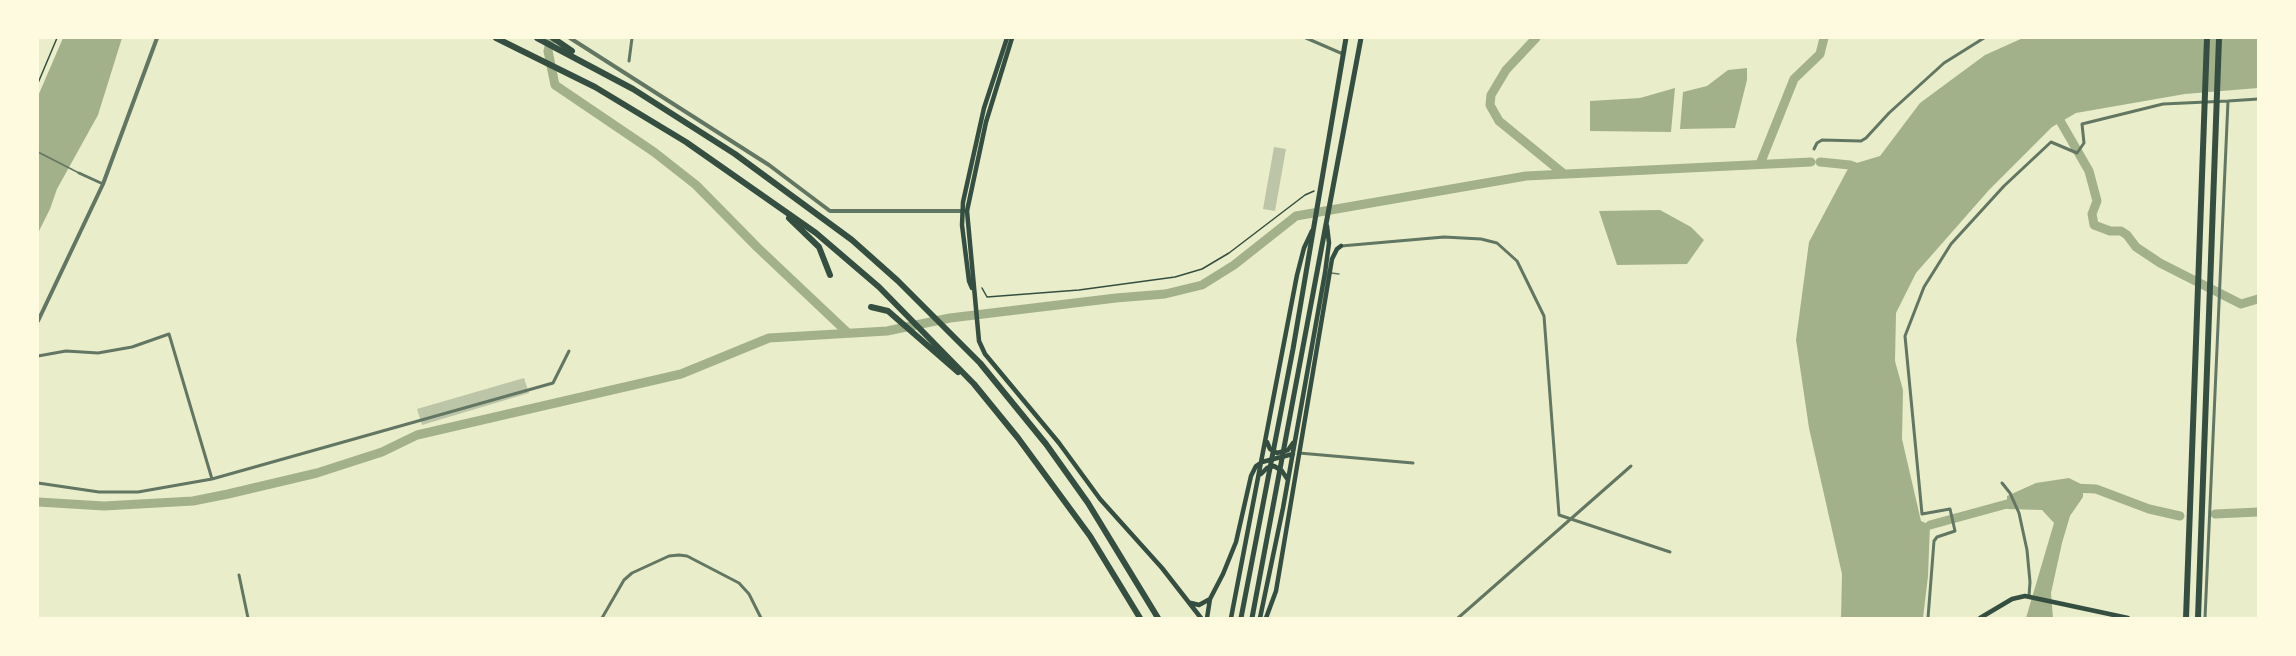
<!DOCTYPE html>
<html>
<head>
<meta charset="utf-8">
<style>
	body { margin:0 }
	#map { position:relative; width:2296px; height:656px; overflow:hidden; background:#e9edc9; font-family:"Zilla Slab",serif }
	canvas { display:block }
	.frame { position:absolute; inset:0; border:39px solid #fefae0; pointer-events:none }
</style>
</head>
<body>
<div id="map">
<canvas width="2296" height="656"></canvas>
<div class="frame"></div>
</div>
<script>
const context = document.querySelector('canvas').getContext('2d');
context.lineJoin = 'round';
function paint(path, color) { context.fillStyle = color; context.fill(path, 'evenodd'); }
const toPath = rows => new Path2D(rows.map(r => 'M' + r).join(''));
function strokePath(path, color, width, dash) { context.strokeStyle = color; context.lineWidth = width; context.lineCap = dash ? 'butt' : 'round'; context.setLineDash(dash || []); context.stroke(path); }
paint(toPath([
	[63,38,122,38,98,115,57,189,50,209,38,233,38,96],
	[2023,38,2258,38,2258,88,2185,94,2076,113,2052,127,1989,190,1916,273,1896,313,1895,361,1903,390,1902,439,1921,521,1930,525,1928,576,1923,618,1841,618,1842,574,1809,428,1796,340,1809,242,1850,165,1880,156,1920,103,1985,55],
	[1747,68,1747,80,1735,128,1680,129,1683,92,1707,86,1728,70],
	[1675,88,1671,132,1590,131,1590,101,1640,98],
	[1660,210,1691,227,1704,240,1687,264,1617,265,1599,211],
	[2069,478,2083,485,2083,497,2070,516,2062,543,2051,593,2053,618,2026,618,2054,523,2042,510,2007,509,2007,496,2036,483]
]), '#a3b18a');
strokePath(toPath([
	[551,38,548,51,555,85,654,152,696,185,758,248,848,333],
	[1536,38,1506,70,1491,95,1490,105,1499,121,1564,174],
	[2055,112,2089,171,2097,201,2092,214,2094,225,2110,231,2121,231,2127,235,2136,247,2160,263,2241,304,2258,299],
	[1820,162,1850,165,1861,169],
	[1760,164,1794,79,1820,54,1824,38],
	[2072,488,2096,489,2149,509,2180,516],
	[38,502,104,506,193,501,228,494,317,473,382,452,417,435,681,374,769,338,887,331,950,318,1116,298,1165,294,1202,285,1234,265,1296,216,1526,176,1811,162],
	[2215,514,2258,512],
	[1930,525,2018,501]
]), '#a3b18a', 9);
paint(toPath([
	[1274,147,1286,149,1275,211,1263,209],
	[524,378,529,393,422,425,417,409]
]), '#bcc5a7');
strokePath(toPath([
	[38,83,57,38],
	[982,288,987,297,1079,290,1175,277,1202,269,1229,253,1305,195,1314,191]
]), '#344e41', 1.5);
strokePath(toPath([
	[38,152,79,173],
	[1331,273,1339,274]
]), '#617663', 1.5);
strokePath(toPath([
	[1306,38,1343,54],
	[629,61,632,38],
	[1814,149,1817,143,1822,140,1861,141,1866,138,1889,113,1944,63,1984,38],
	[79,173,103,184],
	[1341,246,1444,237,1481,239,1497,243,1517,261,1544,316,1559,515,1670,552],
	[38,356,66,351,98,353,132,347,169,334,212,479],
	[1299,453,1413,463],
	[38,483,99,492,138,492,212,479,553,383,569,351],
	[2002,483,2010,493,2019,513,2027,550,2030,582,2029,596],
	[239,575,248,618],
	[602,618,624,580,632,573,669,556,679,555,687,556,739,583,749,594,761,618],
	[1458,618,1631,466],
	[1928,618,1934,541,1937,537,1955,531,1950,509,1922,514,1905,336,1924,287,1951,244,2004,186,2051,142,2077,153,2084,143,2082,124,2163,104,2228,101],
	[2205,618,2228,101,2258,99]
]), '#617663', 3);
strokePath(toPath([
	[570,38,769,165,830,211,963,211],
	[38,321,103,184,157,38]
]), '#617663', 4);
strokePath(toPath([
	[1012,38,986,122,967,211,979,341,985,354,1059,443,1100,499,1162,568,1201,618],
	[972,288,969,281,962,225,963,202,984,108,1007,38],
	[1267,442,1270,449,1277,453,1288,450,1293,443],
	[1261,474,1267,468,1274,466,1282,471,1288,480],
	[1191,603,1199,605,1210,599],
	[1207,618,1210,599,1223,574,1236,542,1251,476,1256,466,1262,462,1293,454],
	[1231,618,1297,275,1304,248,1312,231],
	[1260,618,1283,508,1325,273,1329,243,1327,226],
	[1266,618,1276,591,1332,259,1337,249,1341,246],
	[1980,618,2012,599,2025,596,2128,618]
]), '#344e41', 4.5);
strokePath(toPath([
	[1241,618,1293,349,1346,38],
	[1252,618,1361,38]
]), '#344e41', 5);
strokePath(toPath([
	[496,38,595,87,686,142,816,233,879,287,974,384,1018,438,1090,536,1140,618],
	[537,38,633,89,735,154,852,240,898,281,980,363,1046,444,1088,503,1158,618],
	[553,38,572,51],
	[789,218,819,247,830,275],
	[871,307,888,311,958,372],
	[2186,618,2207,38],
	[2198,618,2219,38]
]), '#344e41', 6);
</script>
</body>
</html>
